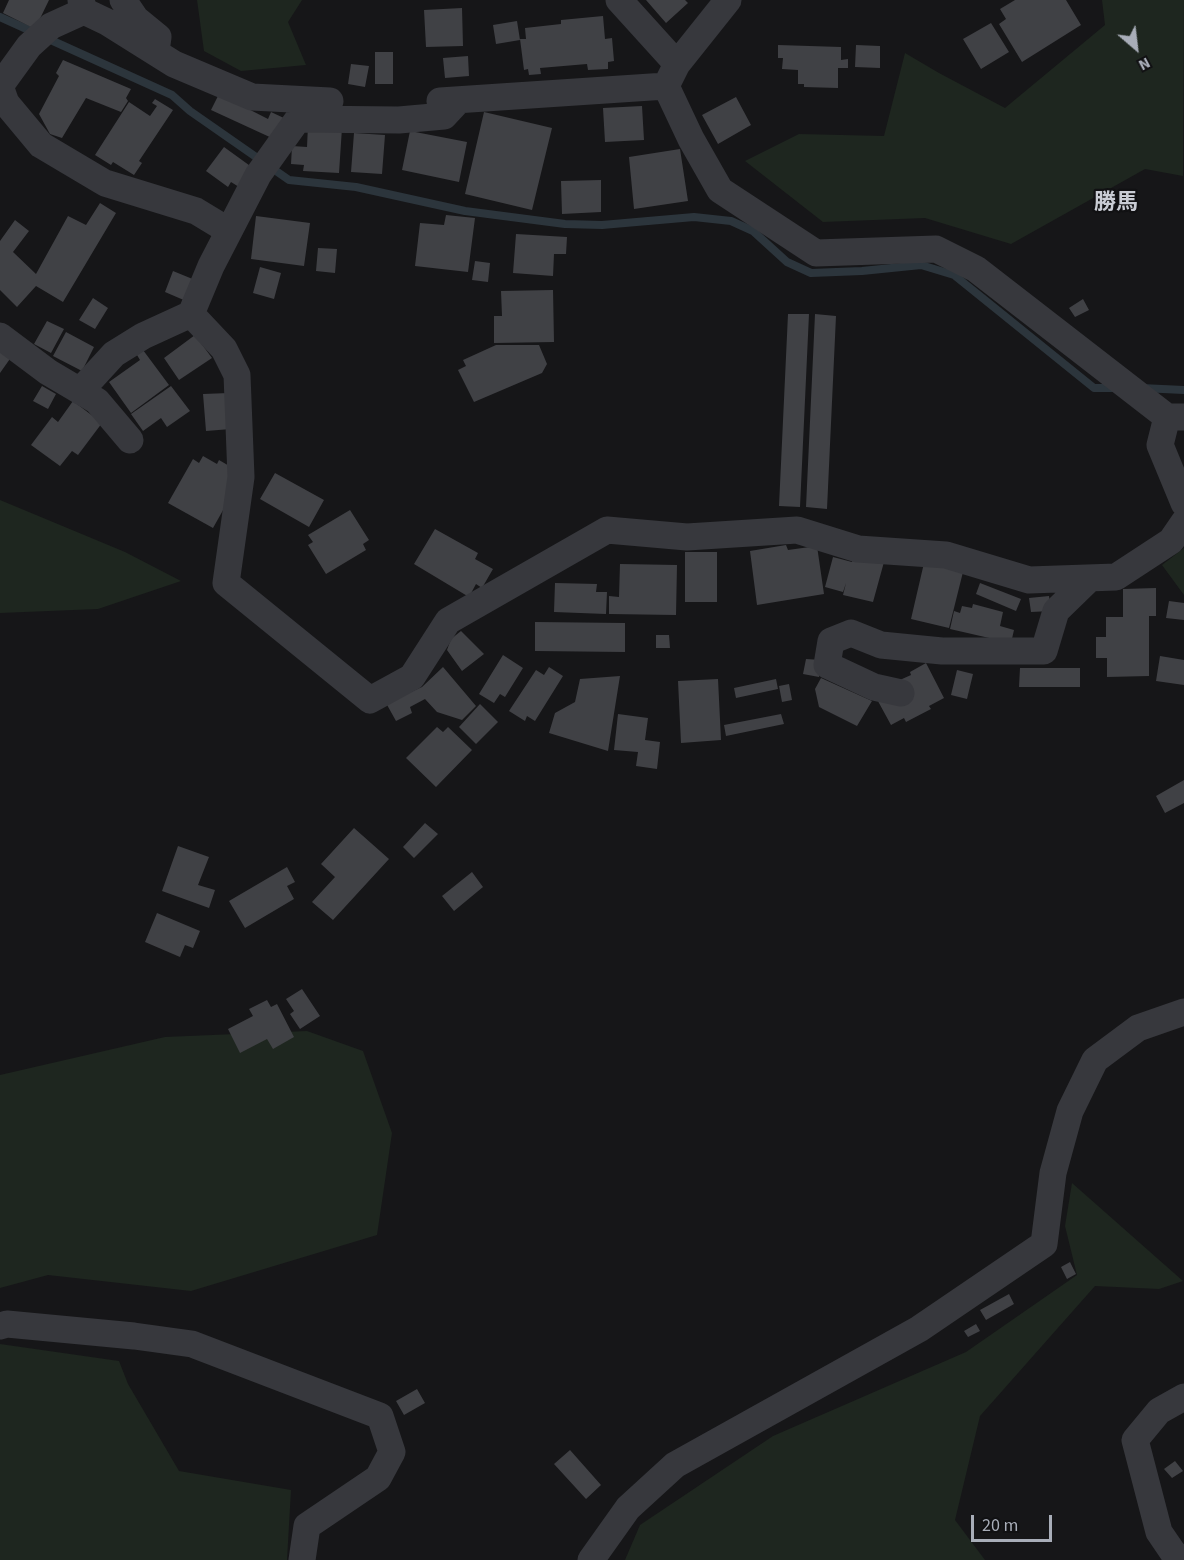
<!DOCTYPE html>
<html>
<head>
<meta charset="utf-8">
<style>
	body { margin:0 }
	#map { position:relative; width:1184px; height:1560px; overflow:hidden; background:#161618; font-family:"Source Sans 3",sans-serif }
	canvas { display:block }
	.north { position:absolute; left:1106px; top:18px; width:60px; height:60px; -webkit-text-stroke:4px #111113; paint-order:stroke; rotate:152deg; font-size:16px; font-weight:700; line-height:24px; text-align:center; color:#a8adb8 }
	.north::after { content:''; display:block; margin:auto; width:21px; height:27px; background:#a8adb8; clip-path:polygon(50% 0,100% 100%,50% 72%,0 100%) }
	.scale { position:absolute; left:971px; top:1515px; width:81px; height:27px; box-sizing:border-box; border:3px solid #a8adb8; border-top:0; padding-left:8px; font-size:18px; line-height:21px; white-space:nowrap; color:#a8adb8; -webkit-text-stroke:4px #111113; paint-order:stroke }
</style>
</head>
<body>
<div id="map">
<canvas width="1184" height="1560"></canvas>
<div class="north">N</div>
<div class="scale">20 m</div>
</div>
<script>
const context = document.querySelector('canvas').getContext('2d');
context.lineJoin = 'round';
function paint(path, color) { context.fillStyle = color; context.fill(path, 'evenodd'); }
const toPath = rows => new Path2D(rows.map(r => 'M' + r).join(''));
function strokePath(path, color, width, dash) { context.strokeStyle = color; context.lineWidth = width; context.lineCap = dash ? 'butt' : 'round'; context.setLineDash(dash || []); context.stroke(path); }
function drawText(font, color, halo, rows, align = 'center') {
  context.font = font + ' "Source Sans 3","Noto Sans JP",sans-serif'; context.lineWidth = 4.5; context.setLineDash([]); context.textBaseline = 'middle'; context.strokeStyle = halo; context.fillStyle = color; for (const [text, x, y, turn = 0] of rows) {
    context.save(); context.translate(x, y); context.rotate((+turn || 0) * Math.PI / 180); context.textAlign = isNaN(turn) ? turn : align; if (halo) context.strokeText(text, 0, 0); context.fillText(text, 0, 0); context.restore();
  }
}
paint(toPath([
	[197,0,302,0,288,22,306,65,241,71,204,51],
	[1102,0,1184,0,1183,176,1145,169,1011,244,925,218,823,222,745,161,799,134,884,136,905,53,939,73,1005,108,1105,25],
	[0,500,125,552,181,581,98,609,0,613],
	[1184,548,1184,595,1162,565],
	[307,1031,363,1051,392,1133,377,1235,191,1291,48,1275,0,1288,0,1075,165,1037],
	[1072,1183,1183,1281,1159,1289,1095,1286,980,1416,955,1520,985,1560,625,1560,640,1525,773,1436,966,1352,1077,1275,1065,1226],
	[0,1344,119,1361,128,1384,179,1471,291,1490,287,1560,0,1560]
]), '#1e261f');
strokePath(toPath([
	[0,17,172,95,190,111,289,180,356,187,465,211,565,224,602,225,694,217,731,221,753,231,787,262,811,273,862,271,921,265,954,275,1094,388,1116,388],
	[1141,388,1184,390]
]), '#2c353c', 8);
paint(toPath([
	[9,0,49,0,35,29,3,13],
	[646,0,685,0,688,3,666,23],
	[1015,0,1066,0,1081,25,1022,62,999,24,1006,19,1000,9],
	[462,8,463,46,426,47,424,10],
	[603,16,605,39,612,38,614,61,608,62,608,69,588,70,587,64,540,68,541,74,529,75,528,69,524,70,520,39,526,39,525,28,561,24,561,20],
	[517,21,520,40,496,44,493,25],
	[991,23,1009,52,981,69,963,39],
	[778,45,841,47,841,60,848,59,848,68,838,68,838,88,804,87,804,84,798,84,798,70,782,69,783,58,778,58],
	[856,45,880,46,880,68,855,67],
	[375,52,393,52,393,84,375,84],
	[468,56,469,76,445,78,443,58],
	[63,60,131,89,126,98,128,101,121,112,86,98,62,138,50,134,39,114,59,76,56,73],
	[351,64,369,66,365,87,348,84],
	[219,94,268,119,271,112,286,119,274,139,211,110],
	[736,97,751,125,718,144,702,115],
	[155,99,173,110,139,161,142,163,134,175,113,162,111,165,95,155,129,102,150,116,157,106,152,103],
	[642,106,644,140,605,142,603,108],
	[484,112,552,128,532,210,465,194],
	[308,125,342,128,339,173,303,171,304,165,291,164,292,146,307,147],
	[410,131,467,142,459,182,402,170],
	[354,133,385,135,382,174,351,172],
	[224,147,253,168,239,187,231,182,228,187,206,171],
	[680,149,688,201,634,209,629,157],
	[601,180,601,212,562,214,561,181],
	[100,203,116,213,63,302,36,286,17,307,0,290,0,241,15,220,29,231,13,252,36,274,68,216,86,225],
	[446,215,475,218,468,272,415,266,420,223,444,225],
	[256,216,310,223,304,266,251,259],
	[516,234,567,237,566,254,554,254,553,276,513,273],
	[318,248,337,249,335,273,316,271],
	[475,261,490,263,488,282,472,280],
	[260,267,281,273,274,299,253,293],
	[173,271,195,280,186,301,165,292],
	[553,290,554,342,494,343,494,316,502,316,501,291],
	[93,298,108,308,95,329,79,320],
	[1083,299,1089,310,1075,317,1069,308],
	[788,314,809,314,800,507,779,506],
	[815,314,836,316,827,509,806,507],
	[47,321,64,329,51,353,34,344],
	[66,332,94,347,82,371,53,356],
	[195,335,212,358,179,380,164,358],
	[496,345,539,345,547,364,542,373,474,402,458,370,466,366,463,360],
	[0,348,12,356,0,373],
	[143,350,169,385,131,413,109,382,140,360,137,355],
	[42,386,56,394,48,409,33,401],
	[171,386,190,411,167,427,161,418,143,431,131,414],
	[229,393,231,429,206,431,203,394],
	[73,401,102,423,78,455,72,451,60,466,31,445,52,417,58,422],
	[203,456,217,464,219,460,231,467,231,496,213,528,168,503,193,459,199,463],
	[275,473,324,500,309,527,260,499],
	[350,510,369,540,363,544,366,550,326,574,308,545,313,542,308,535],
	[435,529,478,553,475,559,493,569,482,588,476,584,469,597,414,564],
	[786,545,788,550,817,546,824,594,757,605,750,551],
	[685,552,717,552,717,602,685,602],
	[854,554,884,562,873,602,843,595,846,583,843,592,825,587,833,557,852,562],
	[924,563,963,572,949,628,911,619],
	[620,564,677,565,676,615,609,614,609,596,619,597],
	[555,583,597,584,596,592,607,592,606,614,554,612],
	[980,583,1021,599,1016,611,976,594],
	[1156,588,1156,616,1149,616,1149,676,1107,677,1107,658,1096,658,1096,637,1106,637,1106,617,1123,617,1123,589],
	[1049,596,1051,611,1031,612,1029,598],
	[1169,601,1184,603,1184,620,1166,618],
	[973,604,1003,612,1000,626,1014,630,1011,643,950,629,954,611,960,613,962,606,972,608],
	[535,622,625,623,625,652,535,651],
	[461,631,484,654,462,671,447,650,451,639],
	[656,635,669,635,670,648,656,648],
	[503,655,523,668,505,697,500,694,494,703,479,694],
	[1160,656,1184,660,1184,685,1156,681],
	[806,659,821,660,819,677,803,674],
	[926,663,944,698,929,706,931,709,906,722,904,718,891,725,873,692,911,675,910,672],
	[443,667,476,706,462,720,437,712,425,699,410,707,412,713,396,721,386,703,422,687],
	[549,667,563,676,535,721,527,716,525,721,509,711,536,670,544,675],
	[1020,668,1080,668,1080,687,1019,687],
	[957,670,973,674,967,699,951,695],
	[620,676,608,751,549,733,555,713,575,702,580,679],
	[821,678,872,701,857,726,819,707,815,689],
	[718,679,721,740,681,743,678,681],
	[776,679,778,689,736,698,734,688],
	[789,684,792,700,782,702,779,686],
	[480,704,498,722,476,744,459,727],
	[618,714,648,718,645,740,660,742,657,769,636,766,638,752,614,750],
	[781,714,784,724,726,736,724,725],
	[437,727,443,732,448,727,472,750,436,787,406,758],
	[1184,780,1184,803,1165,813,1156,796],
	[425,823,438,834,414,858,403,847],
	[354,828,389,859,333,920,312,902,335,877,321,864],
	[178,846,209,857,198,885,215,890,209,908,162,891],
	[287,867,295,882,287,886,294,899,245,928,229,901],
	[472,872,483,887,454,911,442,896],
	[157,913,200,931,193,948,185,945,180,957,145,942],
	[302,989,320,1016,300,1029,290,1014,294,1011,286,999],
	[267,1000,271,1007,277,1004,294,1037,273,1049,267,1039,240,1053,228,1029,253,1016,249,1009],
	[1070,1262,1076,1274,1067,1279,1061,1267],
	[1009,1294,1014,1304,986,1320,980,1310],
	[976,1324,980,1331,968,1337,964,1331],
	[417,1389,425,1403,404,1415,396,1401],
	[570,1450,601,1485,586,1499,554,1464],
	[1175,1461,1183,1471,1172,1478,1164,1469]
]), '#404145');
strokePath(toPath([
	[81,0,84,11,107,22,174,64,252,97,330,101],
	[123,0,136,19,158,37,157,44],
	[619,0,677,64],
	[0,86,6,103,41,145,105,183,196,211,229,231],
	[0,86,29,46,51,26,84,11],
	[666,86,691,139,720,190,816,253,936,249,976,269,1167,417,1184,417],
	[666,86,677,64,728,0],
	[440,101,666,86],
	[458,101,444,116,399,120,298,119,258,175,211,266,191,314,224,349,237,375,241,477,226,583,370,700,412,677,448,621,607,530,687,537,797,530,858,549,946,555,1029,580,1116,577,1171,541,1184,522],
	[0,336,48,372,97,401,130,440],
	[80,391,114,354,143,336,191,314],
	[1167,417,1160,445,1184,503],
	[901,693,874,687,827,665,831,641,851,633,881,645,942,651,1044,651,1056,611,1090,578],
	[0,1326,7,1324,134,1336,192,1344,380,1416,392,1452,378,1478,307,1526,302,1560],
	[1184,1397,1159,1411,1135,1440,1159,1532,1174,1554,1184,1559],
	[591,1560,628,1508,675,1465,919,1329,1044,1244,1053,1173,1070,1111,1095,1060,1138,1028,1184,1012]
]), '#37383d', 27);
drawText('bold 22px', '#c9ccd4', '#111113', [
	["勝馬",1116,204]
]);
</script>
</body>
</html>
